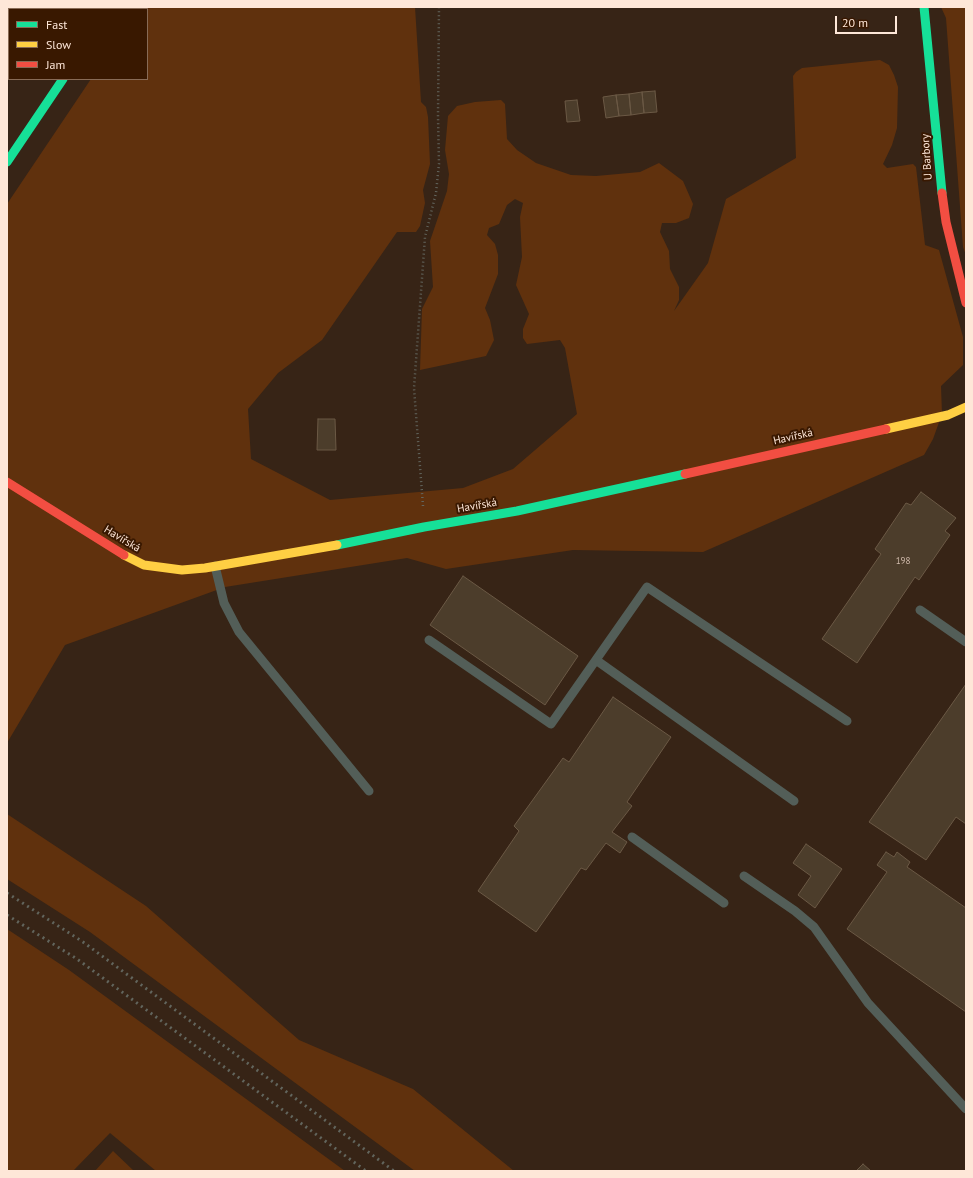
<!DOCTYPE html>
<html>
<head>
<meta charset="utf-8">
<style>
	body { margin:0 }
	#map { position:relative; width:973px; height:1178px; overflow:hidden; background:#372416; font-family:"PT Sans",sans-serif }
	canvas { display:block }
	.frame { position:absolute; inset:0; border:8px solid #fee7d8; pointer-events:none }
	.legend { position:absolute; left:8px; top:8px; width:140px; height:72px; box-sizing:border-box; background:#391800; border:1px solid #886b56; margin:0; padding:5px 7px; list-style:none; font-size:12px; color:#fee7d8 }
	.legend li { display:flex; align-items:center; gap:8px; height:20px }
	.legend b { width:20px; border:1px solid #886b56 }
	.scale { position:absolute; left:835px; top:16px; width:62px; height:18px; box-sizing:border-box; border:2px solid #fee7d8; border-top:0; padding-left:5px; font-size:12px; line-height:14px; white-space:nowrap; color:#fee7d8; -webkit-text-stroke:3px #391800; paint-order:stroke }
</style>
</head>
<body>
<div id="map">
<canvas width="973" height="1178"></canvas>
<div class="frame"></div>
<ul class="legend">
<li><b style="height:5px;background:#16e098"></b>Fast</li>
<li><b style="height:5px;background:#ffcf43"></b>Slow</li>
<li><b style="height:5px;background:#f24e42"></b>Jam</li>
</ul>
<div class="scale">20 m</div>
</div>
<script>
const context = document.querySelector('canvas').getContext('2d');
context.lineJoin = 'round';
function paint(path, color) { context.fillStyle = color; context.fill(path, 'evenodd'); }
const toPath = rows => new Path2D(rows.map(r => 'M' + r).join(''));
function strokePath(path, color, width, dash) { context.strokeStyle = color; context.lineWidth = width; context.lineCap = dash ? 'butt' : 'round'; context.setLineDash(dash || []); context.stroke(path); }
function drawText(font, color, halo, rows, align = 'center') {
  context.font = font + ' "PT Sans",sans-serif'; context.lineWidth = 4; context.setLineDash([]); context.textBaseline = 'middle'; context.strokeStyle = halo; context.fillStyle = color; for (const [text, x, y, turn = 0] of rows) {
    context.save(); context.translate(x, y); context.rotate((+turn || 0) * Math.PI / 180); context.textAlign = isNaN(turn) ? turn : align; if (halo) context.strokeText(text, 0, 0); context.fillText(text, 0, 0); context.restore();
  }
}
paint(toPath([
	[143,7,415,7,421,102,426,107,428,117,430,164,423,190,425,203,420,226,416,232,397,232,322,340,278,373,248,409,251,459,330,500,463,488,513,469,577,414,565,348,560,340,527,344,523,338,523,329,529,314,516,285,522,257,520,217,523,203,515,199,507,205,499,224,489,228,487,235,495,244,498,255,498,274,485,308,490,320,494,340,486,356,420,370,422,309,433,287,430,241,447,191,449,174,445,150,448,116,457,106,475,102,501,100,505,104,507,139,517,150,536,163,571,175,596,176,640,172,659,163,683,181,693,204,689,218,676,223,662,223,660,232,669,251,670,269,679,287,679,300,674,311,708,263,726,199,796,158,793,76,796,72,802,68,880,60,889,65,894,75,898,87,897,128,892,145,883,164,887,168,913,164,916,167,925,245,939,250,963,337,963,365,941,386,942,414,933,439,924,455,703,552,573,550,446,569,407,558,225,587,65,645,7,743,7,204,91,79,147,79,147,9,141,9],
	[941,7,966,7,966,255,963,247,946,18],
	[7,814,146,906,299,1040,413,1089,514,1171,415,1171,90,932,7,879],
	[7,929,69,970,345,1171,156,1171,110,1133,73,1171,7,1171],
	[113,1151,134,1171,95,1171]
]), '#60310d');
const building = toPath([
	[655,91,657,112,644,113,642,92,655,91],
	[642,92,644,113,631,115,629,94,642,92],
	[629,94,631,115,619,116,616,95,629,94],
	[616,95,619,116,606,118,603,97,616,95],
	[577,100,580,121,567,122,565,101,577,100],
	[318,419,335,419,336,450,317,450,318,419],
	[921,492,956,518,945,531,950,535,919,580,915,577,857,663,822,639,881,554,875,549,906,503,911,505,921,492],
	[463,576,578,656,545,705,430,625,463,576],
	[966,684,966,824,956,817,926,860,869,822,966,684],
	[613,697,671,737,627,802,632,806,612,832,627,842,620,853,606,843,586,870,581,868,536,932,478,891,519,831,514,826,563,758,569,762,613,697],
	[806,844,842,869,815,908,798,895,811,876,793,863,806,844],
	[886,852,894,857,897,852,910,862,907,867,966,908,966,1012,847,929,887,872,877,865,886,852],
	[863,1164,871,1171,856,1171,863,1164]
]);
paint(building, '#4c3d2b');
strokePath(building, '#6b5945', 1);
strokePath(toPath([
	[423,506,414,388,425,237,436,193,439,164,438,116,439,7]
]), '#63665f', 2.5, [1, 3]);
strokePath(toPath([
	[215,566,224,603,239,632,369,791],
	[920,610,966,642],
	[429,640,551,724,647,587,847,721],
	[596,660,794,801],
	[632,837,724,903],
	[744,876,795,911,814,927,868,1003,966,1109]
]), '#535e58', 9);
strokePath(toPath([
	[924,7,942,193],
	[7,162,63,79],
	[337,545,424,527,517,511,685,474]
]), '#16e098', 9);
strokePath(toPath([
	[886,429,948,415,966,407],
	[124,555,144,565,182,570,205,568,337,545]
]), '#ffcf43', 9);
strokePath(toPath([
	[112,9,114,7],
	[942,193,946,222,966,303],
	[685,474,886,429],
	[7,482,124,555]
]), '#f24e42', 9);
strokePath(toPath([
	[7,893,83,942,394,1171],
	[7,915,77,959,366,1171]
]), '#62655d', 3, [2, 4]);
drawText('9px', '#d2bcad', null, [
	["198",903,561]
]);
drawText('11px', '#fee7d8', '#391800', [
	["U Barbory",927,157,-94],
	["Havířská",793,437,-13],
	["Havířská",477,506,-10],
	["Havířská",122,539,31]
]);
</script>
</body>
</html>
